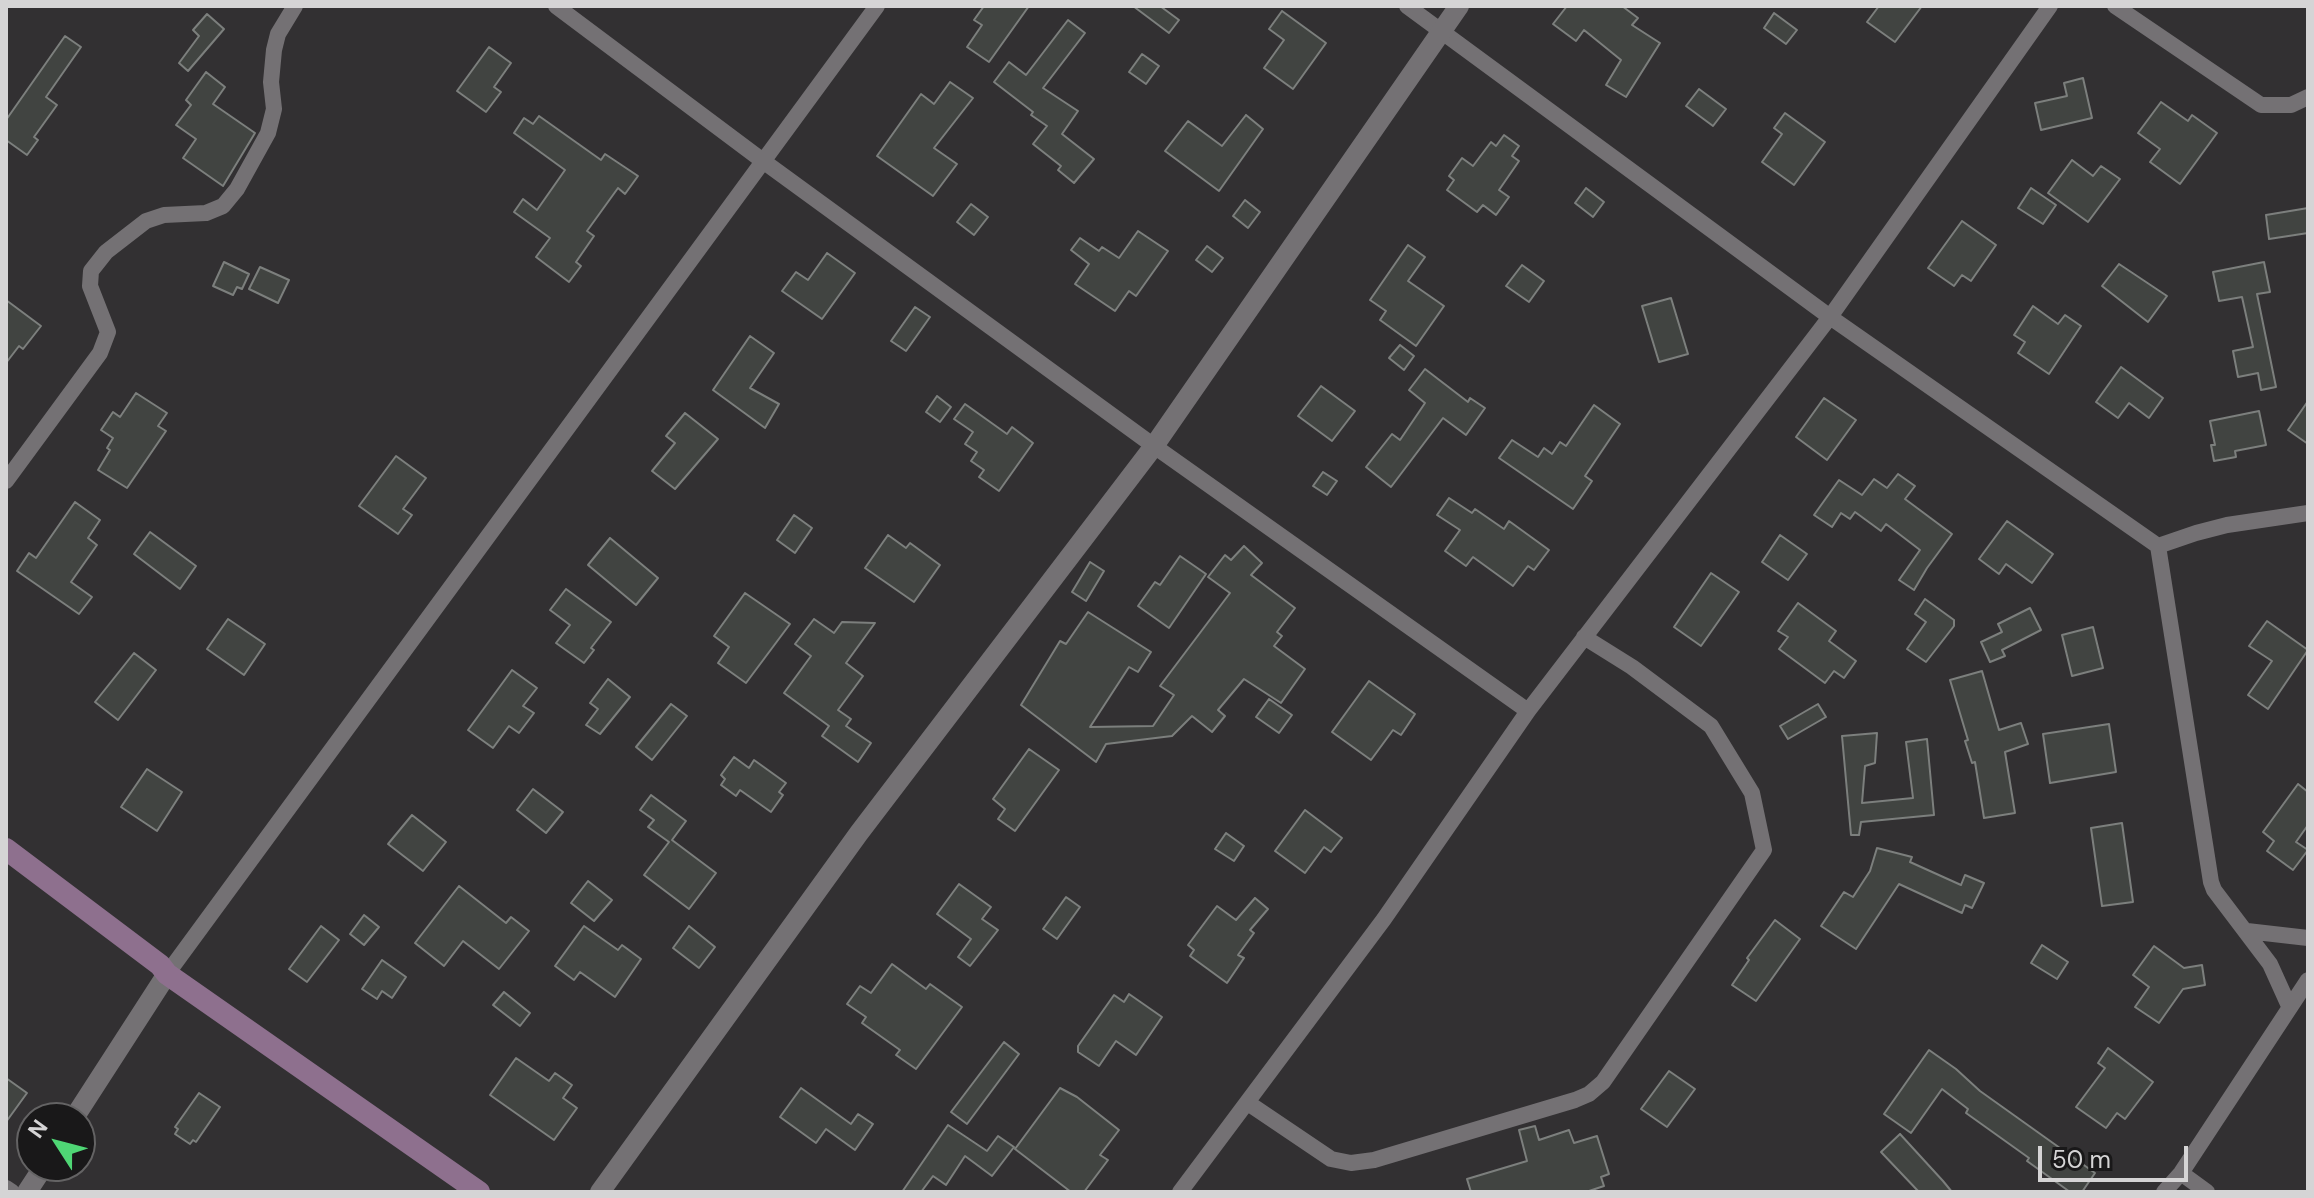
<!DOCTYPE html>
<html>
<head>
<meta charset="utf-8">
<style>
	body { margin:0 }
	#map { position:relative; width:2314px; height:1198px; overflow:hidden; background:#323032; font-family:"DM Sans",sans-serif }
	canvas { display:block }
	.frame { position:absolute; inset:0; border:8px solid #d5d4d5; pointer-events:none }
	.north { position:absolute; left:16px; top:1102px; width:80px; height:80px; box-sizing:border-box; background:#191819; border:2px solid #646364; border-radius:50%; rotate:306deg; font-size:22px; font-weight:700; line-height:32px; text-align:center; color:#d5d4d5 }
	.north::after { content:''; display:block; margin:auto; width:28px; height:36px; background:#4fd675; clip-path:polygon(50% 0,100% 100%,50% 72%,0 100%) }
	.scale { position:absolute; left:2038px; top:1146px; width:150px; height:36px; box-sizing:border-box; border:4px solid #d5d4d5; border-top:0; padding-left:10px; font-size:24px; line-height:28px; white-space:nowrap; color:#d5d4d5; -webkit-text-stroke:6px #191819; paint-order:stroke }
</style>
</head>
<body>
<div id="map">
<canvas width="2314" height="1198"></canvas>
<div class="frame"></div>
<div class="north">N</div>
<div class="scale">50 m</div>
</div>
<script>
const context = document.querySelector('canvas').getContext('2d');
context.lineJoin = 'round';
function paint(path, color) { context.fillStyle = color; context.fill(path, 'evenodd'); }
const toPath = rows => new Path2D(rows.map(r => 'M' + r).join(''));
function strokePath(path, color, width, dash) { context.strokeStyle = color; context.lineWidth = width; context.lineCap = dash ? 'butt' : 'round'; context.setLineDash(dash || []); context.stroke(path); }
const building = toPath([
	[984,6,1029,6,989,62,967,47,982,25,974,20,984,6],
	[1133,6,1160,6,1179,20,1169,33,1133,6],
	[1567,6,1622,6,1638,18,1632,25,1660,43,1626,97,1606,85,1621,60,1584,30,1576,41,1553,24,1567,6],
	[1879,6,1922,6,1895,42,1867,22,1879,6],
	[1282,11,1326,43,1293,89,1264,68,1284,40,1269,29,1282,11],
	[1774,13,1797,30,1786,44,1764,28,1774,13],
	[207,14,224,29,188,71,179,63,199,36,193,30,207,14],
	[1068,20,1085,33,1043,88,1078,111,1062,134,1094,159,1074,183,1058,170,1061,166,1033,144,1047,126,1031,115,1033,112,994,82,1009,62,1026,75,1068,20],
	[65,36,81,47,46,97,57,105,34,137,38,140,27,155,6,140,6,120,65,36],
	[489,47,511,63,494,87,501,92,486,112,457,91,489,47],
	[1142,54,1159,66,1146,84,1129,72,1142,54],
	[206,72,225,87,213,104,255,133,223,186,183,158,196,139,176,125,191,105,186,100,206,72],
	[2083,78,2092,118,2041,130,2035,103,2067,96,2064,83,2083,78],
	[950,82,973,98,934,148,957,164,933,196,877,156,921,94,934,104,950,82],
	[1699,89,1726,109,1713,126,1686,106,1699,89],
	[2161,102,2188,121,2192,115,2217,133,2180,184,2150,162,2160,149,2138,133,2161,102],
	[1785,113,1825,142,1794,185,1762,162,1782,134,1774,128,1785,113],
	[1246,115,1263,129,1219,191,1165,151,1188,121,1222,146,1246,115],
	[539,116,601,160,605,154,638,176,625,194,618,188,587,231,594,236,576,262,581,266,569,282,536,257,550,238,514,212,523,199,537,210,565,170,514,133,524,118,533,124,539,116],
	[1504,135,1519,146,1512,156,1519,161,1499,190,1509,197,1496,215,1483,205,1477,212,1447,190,1454,180,1449,176,1462,158,1473,166,1491,142,1496,146,1504,135],
	[2072,160,2093,176,2101,166,2120,179,2088,222,2048,193,2072,160],
	[1586,188,1604,202,1593,217,1575,203,1586,188],
	[2031,188,2056,205,2043,224,2018,208,2031,188],
	[1245,200,1260,212,1248,228,1233,216,1245,200],
	[971,204,988,217,974,235,957,222,971,204],
	[2308,208,2308,233,2269,239,2266,215,2308,208],
	[1962,221,1996,245,1971,281,1962,275,1954,286,1928,268,1962,221],
	[1138,231,1168,251,1136,296,1129,291,1115,311,1075,284,1089,264,1071,250,1080,238,1099,251,1102,247,1119,258,1138,231],
	[1408,245,1425,257,1408,281,1444,306,1416,346,1380,320,1386,311,1370,300,1408,245],
	[1207,246,1223,258,1212,272,1196,260,1207,246],
	[827,253,855,273,822,319,782,291,796,272,808,280,827,253],
	[224,262,249,274,242,289,237,287,233,295,213,286,224,262],
	[2264,262,2270,292,2257,294,2276,387,2261,390,2258,373,2238,377,2233,351,2253,347,2242,297,2219,301,2213,272,2264,262],
	[2119,264,2167,296,2148,322,2102,286,2119,264],
	[1522,265,1544,281,1529,302,1506,286,1522,265],
	[260,267,289,280,278,303,249,289,260,267],
	[1671,298,1688,354,1659,362,1642,306,1671,298],
	[6,300,41,326,23,349,19,346,6,363,6,300],
	[2033,306,2058,324,2065,315,2081,326,2049,374,2018,353,2025,342,2014,335,2033,306],
	[915,307,930,317,906,351,891,341,915,307],
	[750,336,774,353,750,388,779,404,765,428,713,390,750,336],
	[1400,345,1414,356,1404,370,1389,358,1400,345],
	[2121,367,2163,398,2149,418,2129,403,2118,418,2096,402,2121,367],
	[1425,369,1468,402,1470,398,1485,408,1466,435,1443,418,1391,487,1366,467,1392,434,1400,440,1425,403,1409,390,1425,369],
	[1321,386,1355,411,1332,441,1298,416,1321,386],
	[136,393,167,413,158,426,166,431,127,488,98,470,110,450,107,448,113,438,101,430,113,412,120,417,136,393],
	[937,396,951,407,940,422,926,412,937,396],
	[1824,398,1856,420,1827,460,1796,437,1824,398],
	[2308,401,2308,444,2288,430,2308,401],
	[965,404,1007,434,1012,427,1033,443,999,491,979,477,984,470,971,461,977,452,965,444,973,432,954,419,965,404],
	[1594,405,1620,424,1585,476,1592,481,1573,509,1499,458,1512,440,1538,457,1544,448,1552,454,1560,442,1566,446,1594,405],
	[2259,411,2266,445,2235,451,2236,457,2214,461,2211,445,2215,445,2210,421,2259,411],
	[685,413,718,439,675,489,652,471,675,443,666,436,685,413],
	[396,456,426,478,403,509,412,515,398,534,359,506,396,456],
	[1323,472,1337,481,1327,495,1313,486,1323,472],
	[1898,474,1915,486,1905,499,1952,534,1927,568,1914,590,1899,580,1920,550,1886,524,1881,531,1855,512,1850,519,1841,513,1832,527,1814,515,1839,480,1862,495,1874,479,1887,488,1898,474],
	[1449,498,1472,513,1475,509,1504,529,1509,521,1549,550,1534,570,1528,566,1513,586,1473,557,1466,566,1445,551,1460,530,1437,515,1449,498],
	[75,502,100,520,88,538,97,545,71,582,92,597,79,614,17,571,29,553,36,558,75,502],
	[794,515,812,528,795,553,777,540,794,515],
	[2007,521,2053,554,2032,583,2006,564,1999,574,1979,559,2007,521],
	[150,532,196,566,180,589,134,554,150,532],
	[888,535,906,548,910,543,940,565,914,602,865,568,888,535],
	[1780,535,1807,554,1788,580,1762,562,1780,535],
	[610,538,658,578,636,605,588,565,610,538],
	[1244,546,1262,563,1251,575,1295,608,1277,632,1282,636,1274,646,1305,669,1281,703,1244,679,1218,710,1225,716,1212,732,1192,716,1172,736,1106,744,1096,762,1021,705,1060,641,1066,644,1088,612,1151,652,1138,672,1129,667,1090,727,1153,726,1174,695,1160,686,1230,593,1208,577,1225,555,1231,560,1244,546],
	[1180,556,1206,574,1169,628,1138,606,1155,582,1160,585,1180,556],
	[1090,562,1104,571,1086,601,1072,592,1090,562],
	[1711,573,1739,592,1701,646,1674,627,1711,573],
	[566,589,611,622,591,648,594,650,584,663,556,643,570,625,550,610,566,589],
	[745,593,790,624,746,683,718,663,729,647,714,636,745,593],
	[1925,599,1954,620,1954,626,1926,662,1907,649,1926,622,1915,614,1925,599],
	[1798,603,1836,631,1829,641,1856,661,1844,678,1834,671,1825,683,1779,649,1788,637,1778,631,1798,603],
	[2030,608,2041,630,2002,650,2005,656,1990,662,1981,642,2002,632,1998,624,2030,608],
	[228,619,265,644,244,675,207,649,228,619],
	[814,619,834,633,842,622,875,623,846,663,863,676,838,710,851,719,846,726,871,743,858,762,822,736,829,726,784,693,811,656,795,644,814,619],
	[2267,621,2308,650,2268,709,2248,695,2272,661,2249,646,2267,621],
	[2093,627,2103,668,2072,676,2062,635,2093,627],
	[134,653,156,670,118,720,95,702,134,653],
	[512,670,537,688,523,706,534,713,519,733,509,726,493,748,468,730,512,670],
	[1982,671,1999,730,2021,723,2028,744,2005,752,2015,813,1984,818,1975,762,1972,763,1965,741,1968,740,1950,680,1982,671],
	[608,679,630,697,600,734,586,725,598,709,590,703,608,679],
	[1369,681,1415,714,1401,735,1393,730,1371,760,1332,732,1369,681],
	[1269,699,1292,715,1279,733,1256,717,1269,699],
	[671,704,687,716,652,760,636,747,671,704],
	[1818,704,1826,717,1788,739,1780,726,1818,704],
	[2109,724,2116,772,2050,783,2043,734,2109,724],
	[1877,733,1875,763,1865,766,1862,803,1913,798,1906,742,1927,739,1934,815,1861,822,1859,835,1851,835,1842,736,1877,733],
	[1029,749,1059,770,1015,831,998,819,1005,809,993,799,1029,749],
	[734,757,749,768,754,760,786,783,779,792,783,795,771,812,740,790,736,796,721,785,725,779,721,775,734,757],
	[147,769,182,792,157,831,121,807,147,769],
	[2298,784,2308,792,2308,825,2296,842,2308,850,2293,870,2267,851,2274,841,2263,832,2298,784],
	[533,789,563,812,546,833,517,810,533,789],
	[651,795,686,821,672,840,716,873,689,909,644,875,669,842,648,827,654,820,640,810,651,795],
	[1305,810,1342,838,1331,852,1324,847,1305,873,1275,851,1305,810],
	[412,815,446,842,423,871,388,844,412,815],
	[2122,823,2133,902,2102,906,2091,828,2122,823],
	[1226,833,1244,846,1234,861,1215,849,1226,833],
	[1877,848,1912,857,1910,862,1961,885,1965,875,1984,883,1972,908,1965,905,1962,913,1899,884,1856,949,1821,926,1844,892,1853,897,1870,871,1877,848],
	[588,881,612,900,594,921,571,903,588,881],
	[959,884,991,907,982,919,998,930,970,966,958,957,971,939,937,914,959,884],
	[459,886,506,923,511,917,529,931,499,969,463,941,444,966,415,943,459,886],
	[1066,897,1080,907,1057,939,1043,929,1066,897],
	[1255,898,1268,909,1250,930,1254,933,1238,955,1244,958,1227,983,1190,956,1194,950,1188,945,1217,906,1236,920,1255,898],
	[364,915,379,927,364,945,350,934,364,915],
	[1775,920,1800,939,1756,1001,1732,985,1749,960,1747,958,1775,920],
	[321,926,339,940,307,982,289,969,321,926],
	[584,926,618,950,622,945,641,959,615,997,580,972,574,980,555,966,584,926],
	[689,926,715,947,699,968,673,948,689,926],
	[2042,945,2068,962,2057,979,2031,963,2042,945],
	[2154,946,2184,968,2202,965,2205,985,2183,989,2159,1023,2135,1007,2149,987,2133,975,2154,946],
	[382,960,406,977,392,998,382,991,377,999,362,989,382,960],
	[892,964,926,989,930,984,962,1007,916,1069,896,1055,900,1050,862,1023,866,1017,847,1004,860,986,871,993,892,964],
	[504,992,530,1013,520,1026,493,1005,504,992],
	[1129,994,1162,1017,1136,1055,1116,1041,1099,1066,1078,1052,1078,1046,1114,995,1124,1002,1129,994],
	[1004,1042,1019,1054,967,1124,951,1112,1004,1042],
	[2108,1048,2153,1082,2125,1119,2117,1113,2106,1128,2076,1107,2105,1068,2098,1063,2108,1048],
	[1929,1050,1956,1069,1980,1091,2095,1173,2082,1192,2070,1192,2027,1161,2029,1158,1966,1113,1968,1109,1942,1089,1911,1133,1884,1114,1929,1050],
	[516,1058,549,1081,555,1073,572,1085,563,1098,577,1108,554,1140,490,1095,516,1058],
	[1669,1071,1695,1089,1667,1127,1641,1109,1669,1071],
	[6,1078,27,1093,6,1122,6,1078],
	[801,1088,851,1124,858,1114,873,1124,855,1150,826,1129,816,1143,780,1117,801,1088],
	[1060,1088,1077,1097,1119,1130,1100,1155,1108,1160,1084,1192,1071,1192,1015,1149,1060,1088],
	[199,1093,220,1107,196,1142,193,1140,190,1144,175,1134,178,1129,175,1127,199,1093],
	[948,1125,987,1151,998,1136,1014,1147,992,1176,965,1156,946,1185,933,1176,921,1192,902,1192,948,1125],
	[1535,1126,1539,1140,1569,1130,1574,1143,1597,1136,1609,1174,1601,1177,1604,1186,1586,1192,1471,1192,1467,1179,1527,1161,1519,1130,1535,1126],
	[1900,1134,1943,1181,1952,1192,1919,1192,1881,1152,1900,1134]
]);
paint(building, '#414441');
strokePath(building, '#7c7f7d', 2);
strokePath(toPath([
	[556,6,763,161,1154,446,1528,711],
	[1407,6,1830,317,2158,546,2211,882,2214,890,2270,964,2289,1006],
	[2115,6,2261,105,2291,105,2308,97],
	[6,481,100,353,108,332,90,286,91,271,106,252,146,221,164,215,206,213,223,206,237,189,268,133,274,109,271,82,274,50,278,34,295,6],
	[2158,546,2196,533,2227,525,2308,513],
	[2247,931,2308,938],
	[167,974,877,6],
	[1248,1103,1331,1159,1351,1163,1374,1160,1575,1100,1589,1094,1603,1082,1764,850,1752,793,1711,726,1632,667,1584,637],
	[2181,1173,2207,1192],
	[6,1188,12,1192],
	[1180,1192,1384,919,1528,711,1830,317,2050,6],
	[2164,1192,2181,1173,2308,980]
]), '#747174', 16);
strokePath(toPath([
	[74,1118,167,974],
	[27,1192,44,1166],
	[600,1192,859,833,1154,446,1459,6]
]), '#747174', 20);
strokePath(toPath([
	[6,849,160,965,167,974,479,1192]
]), '#8e708e', 22);
</script>
</body>
</html>
